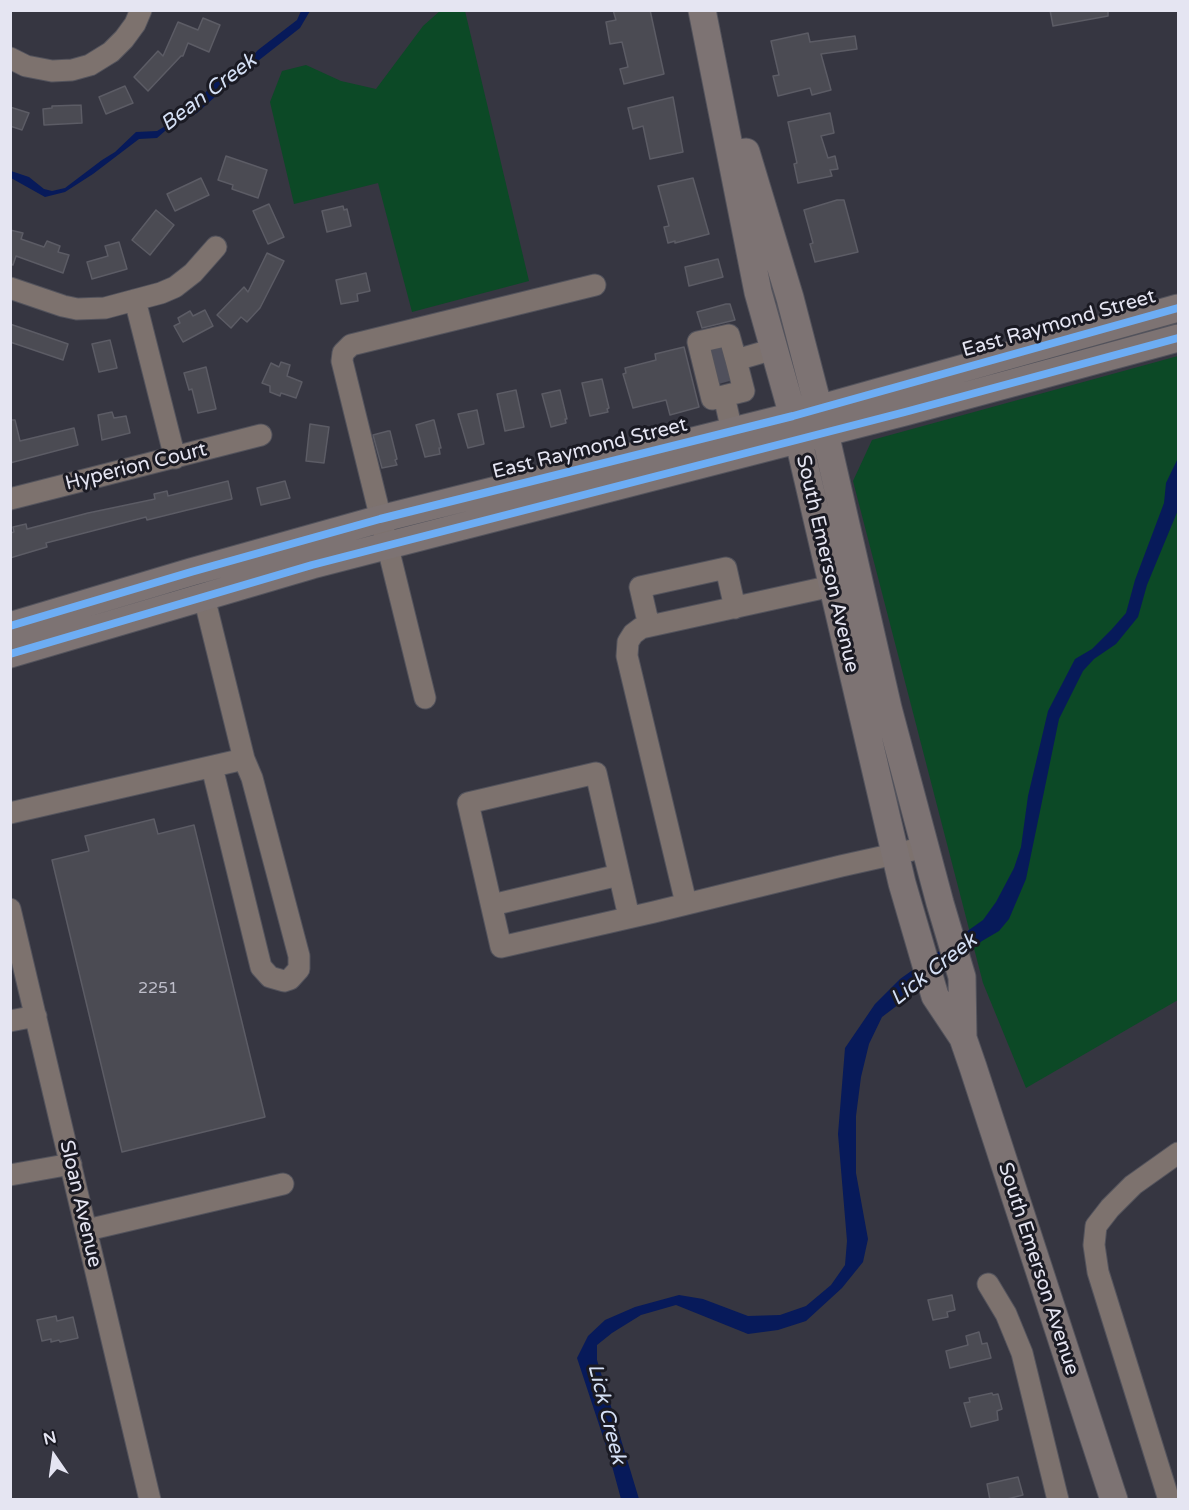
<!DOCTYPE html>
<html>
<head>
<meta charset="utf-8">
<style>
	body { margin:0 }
	#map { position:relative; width:1189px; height:1510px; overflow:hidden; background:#363641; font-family:"Varela Round",sans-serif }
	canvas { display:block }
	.frame { position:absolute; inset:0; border:12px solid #e5e5f2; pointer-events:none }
	.north { position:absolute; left:24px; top:1426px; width:60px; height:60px; -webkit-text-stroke:4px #1a1a23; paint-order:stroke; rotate:347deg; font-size:16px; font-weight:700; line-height:24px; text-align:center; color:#e5e5f2 }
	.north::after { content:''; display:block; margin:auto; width:21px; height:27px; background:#e5e5f2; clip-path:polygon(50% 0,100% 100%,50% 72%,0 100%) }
</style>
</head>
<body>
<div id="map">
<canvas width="1189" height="1510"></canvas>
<div class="frame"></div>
<div class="north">N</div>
</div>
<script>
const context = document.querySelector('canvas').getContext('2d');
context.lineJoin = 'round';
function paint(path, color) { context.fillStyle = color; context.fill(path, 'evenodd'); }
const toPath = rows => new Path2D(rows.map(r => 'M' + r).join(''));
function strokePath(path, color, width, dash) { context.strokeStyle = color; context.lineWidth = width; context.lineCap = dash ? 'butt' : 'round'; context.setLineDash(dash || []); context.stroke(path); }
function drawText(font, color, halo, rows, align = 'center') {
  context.font = font + ' "Varela Round",sans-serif'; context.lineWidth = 6; context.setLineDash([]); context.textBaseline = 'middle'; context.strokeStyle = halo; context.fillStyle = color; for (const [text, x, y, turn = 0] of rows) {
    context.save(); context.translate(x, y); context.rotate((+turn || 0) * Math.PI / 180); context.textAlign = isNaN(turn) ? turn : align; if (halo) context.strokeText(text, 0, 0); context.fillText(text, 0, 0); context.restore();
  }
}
paint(toPath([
	[441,10,465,11,529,281,412,312,378,183,294,204,270,102,282,71,306,65,341,81,376,89,423,26],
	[1178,356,1178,1000,1026,1088,983,983,853,481,872,440]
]), '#0c4926');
paint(toPath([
	[301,11,310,11,300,28,235,79,197,113,165,131,157,138,139,139,93,174,65,192,45,197,11,178,11,171,29,177,44,189,52,191,65,188,102,160,115,152,136,132,157,131,179,118,198,102,213,83,241,68,258,50,297,20],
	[1178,458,1178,510,1147,585,1138,617,1116,644,1094,659,1083,671,1059,719,1026,879,1009,919,999,931,982,941,882,1017,869,1044,861,1077,856,1116,856,1173,868,1239,863,1262,842,1288,806,1321,778,1330,748,1334,676,1305,641,1315,612,1333,597,1345,597,1360,639,1499,621,1499,609,1455,577,1358,588,1336,605,1320,635,1307,679,1295,703,1299,748,1316,780,1315,806,1306,831,1285,845,1265,847,1241,838,1134,845,1048,875,1004,900,979,983,920,996,902,1014,868,1021,847,1028,796,1048,711,1075,659,1092,649,1112,629,1126,613,1135,580,1164,503,1166,483]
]), '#071a5a');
const building = toPath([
	[613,10,650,10,664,74,624,84,620,69,628,67,622,42,610,44,606,22,616,20,613,10],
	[1050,10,1108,10,1108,16,1053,26,1050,10],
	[203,18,220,25,209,52,188,43,183,56,181,56,148,91,134,77,158,51,163,56,178,22,198,30,203,18],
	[808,33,810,42,855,36,857,49,821,54,831,90,812,95,810,88,778,96,773,76,779,75,771,41,808,33],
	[125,86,133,103,106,114,99,97,125,86],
	[673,97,683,152,650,159,643,126,633,129,628,108,673,97],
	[81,105,82,123,44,125,43,109,52,108,52,106,81,105],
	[10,107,29,113,22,130,10,126,10,107],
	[830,113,834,133,821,136,828,158,835,156,838,169,830,170,832,176,798,183,794,164,797,163,788,122,830,113],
	[226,156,267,170,258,198,232,189,233,185,218,180,226,156],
	[201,178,209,195,175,211,167,194,201,178],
	[693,178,709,234,675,243,675,241,668,243,664,227,669,226,658,186,693,178],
	[837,200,844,200,858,252,815,262,810,244,813,243,804,210,837,200],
	[269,204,284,237,268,244,253,211,269,204],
	[343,206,344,210,347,209,351,226,327,232,322,211,343,206],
	[156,210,174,225,150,255,132,240,156,210],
	[10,230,23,233,21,239,44,247,47,241,60,246,58,252,69,255,63,273,16,256,13,265,10,264,10,230],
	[119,242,127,269,92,279,87,262,108,256,105,246,119,242],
	[267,253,284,261,260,308,247,322,241,317,231,328,217,315,244,287,248,292,267,253],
	[718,259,723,277,689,286,685,267,718,259],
	[366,273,370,291,357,294,358,301,341,304,336,280,366,273],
	[726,304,730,304,735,320,702,328,697,312,726,304],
	[205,310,213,326,183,342,174,326,180,323,178,318,190,311,193,316,205,310],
	[10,324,68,344,63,360,10,342,10,324],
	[110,340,117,368,99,372,92,344,110,340],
	[684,347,699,407,670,415,666,400,633,408,623,374,626,373,625,368,656,360,655,354,684,347],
	[281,362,290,365,287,376,302,382,296,398,281,393,280,396,270,392,270,386,262,383,271,363,279,367,281,362],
	[206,367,216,409,198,413,192,389,189,390,184,373,206,367],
	[602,379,609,408,607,409,608,412,590,416,582,383,602,379],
	[516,390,524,427,505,431,497,394,516,390],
	[560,390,567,419,565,419,566,423,551,427,542,394,560,390],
	[477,410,484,444,468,448,458,414,477,410],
	[112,412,114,418,126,416,130,433,102,440,98,415,112,412],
	[10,420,15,420,20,441,74,428,78,445,10,463,10,420],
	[433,420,434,420,441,448,439,448,440,454,425,457,416,425,433,420],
	[310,424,329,427,324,463,306,461,310,424],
	[388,431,390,431,397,459,395,460,397,465,382,468,373,435,388,431],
	[228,481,232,499,147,520,146,517,46,543,47,547,10,558,10,533,14,532,13,527,26,524,27,529,88,513,155,499,154,494,167,491,168,496,228,481],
	[285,481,290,498,261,505,257,488,285,481],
	[154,819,158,834,194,825,265,1117,122,1152,52,860,89,851,85,836,154,819],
	[952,1295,955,1310,947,1312,948,1317,933,1320,928,1300,952,1295],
	[56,1316,57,1321,73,1317,78,1338,60,1342,59,1340,51,1342,51,1339,42,1341,37,1320,56,1316],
	[979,1332,982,1344,987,1343,991,1358,950,1368,946,1351,968,1345,966,1336,979,1332],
	[992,1393,993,1395,998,1394,1002,1409,997,1411,998,1420,971,1427,964,1403,970,1402,969,1398,992,1393],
	[1018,1477,1023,1495,1003,1500,990,1500,987,1484,1018,1477]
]);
paint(building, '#4b4b53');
strokePath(building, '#5c5c65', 1.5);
strokePath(toPath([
	[712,359,727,356],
	[716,374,730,370]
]), '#50505c', 21, [21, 10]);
const minor = toPath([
	[10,58,26,66,52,71,72,70,90,65,111,52,124,39,135,24,141,10],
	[10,288,63,306,77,309,105,308,161,293,175,287,193,273,216,247],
	[135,300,175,458],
	[724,396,712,399,698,342,729,335,736,360],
	[732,431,724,396,744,391,736,360,774,349],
	[10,499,261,435],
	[204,597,244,759,252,778,299,956,299,969,290,979,284,981,270,977,261,967,212,767],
	[649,626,640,587,726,568,735,608],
	[425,698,342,361,343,353,351,345,595,285],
	[10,813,244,759],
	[686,903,627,656,628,642,633,634,641,628,832,586],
	[492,905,619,875],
	[10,909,150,1500],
	[629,917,596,773,468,803,501,947,654,912,841,866,926,847],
	[10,1021,36,1016],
	[10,1175,71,1164],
	[87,1230,283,1184],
	[988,1284,1006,1314,1022,1353,1058,1500],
	[1169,1500,1098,1272,1094,1245,1096,1226,1110,1208,1133,1185,1178,1153]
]);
const major = toPath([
	[702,10,758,292,793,416,902,883,935,996,963,1038,973,1067,1114,1500],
	[746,152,790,298,825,433,888,708,940,903,962,977,963,1038],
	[10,626,191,572,380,519,793,416,1178,308],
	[10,654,312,565,905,412,1178,338]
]);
strokePath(minor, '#53535c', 23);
strokePath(major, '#53535c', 29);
strokePath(minor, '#7d726e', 21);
strokePath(major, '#7d7373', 27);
strokePath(toPath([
	[10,626,191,572,380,519,793,416,1178,308],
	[10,654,312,565,905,412,1178,338]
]), '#6dadf4', 8);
drawText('16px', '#bebeca', null, [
	["2251",158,989]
]);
drawText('20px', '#e5e5f2', '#1a1a23', [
	["East Raymond Street",1059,324,-16],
	["East Raymond Street",590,449,-14],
	["Hyperion Court",136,467,-14],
	["South Emerson Avenue",827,564,77],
	["Sloan Avenue",80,1204,77],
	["South Emerson Avenue",1038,1269,72]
]);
drawText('italic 21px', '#d4dff4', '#1a1a23', [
	["Bean Creek",209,93,-37],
	["Lick Creek",934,970,-38],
	["Lick Creek",606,1414,76]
]);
</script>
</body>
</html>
